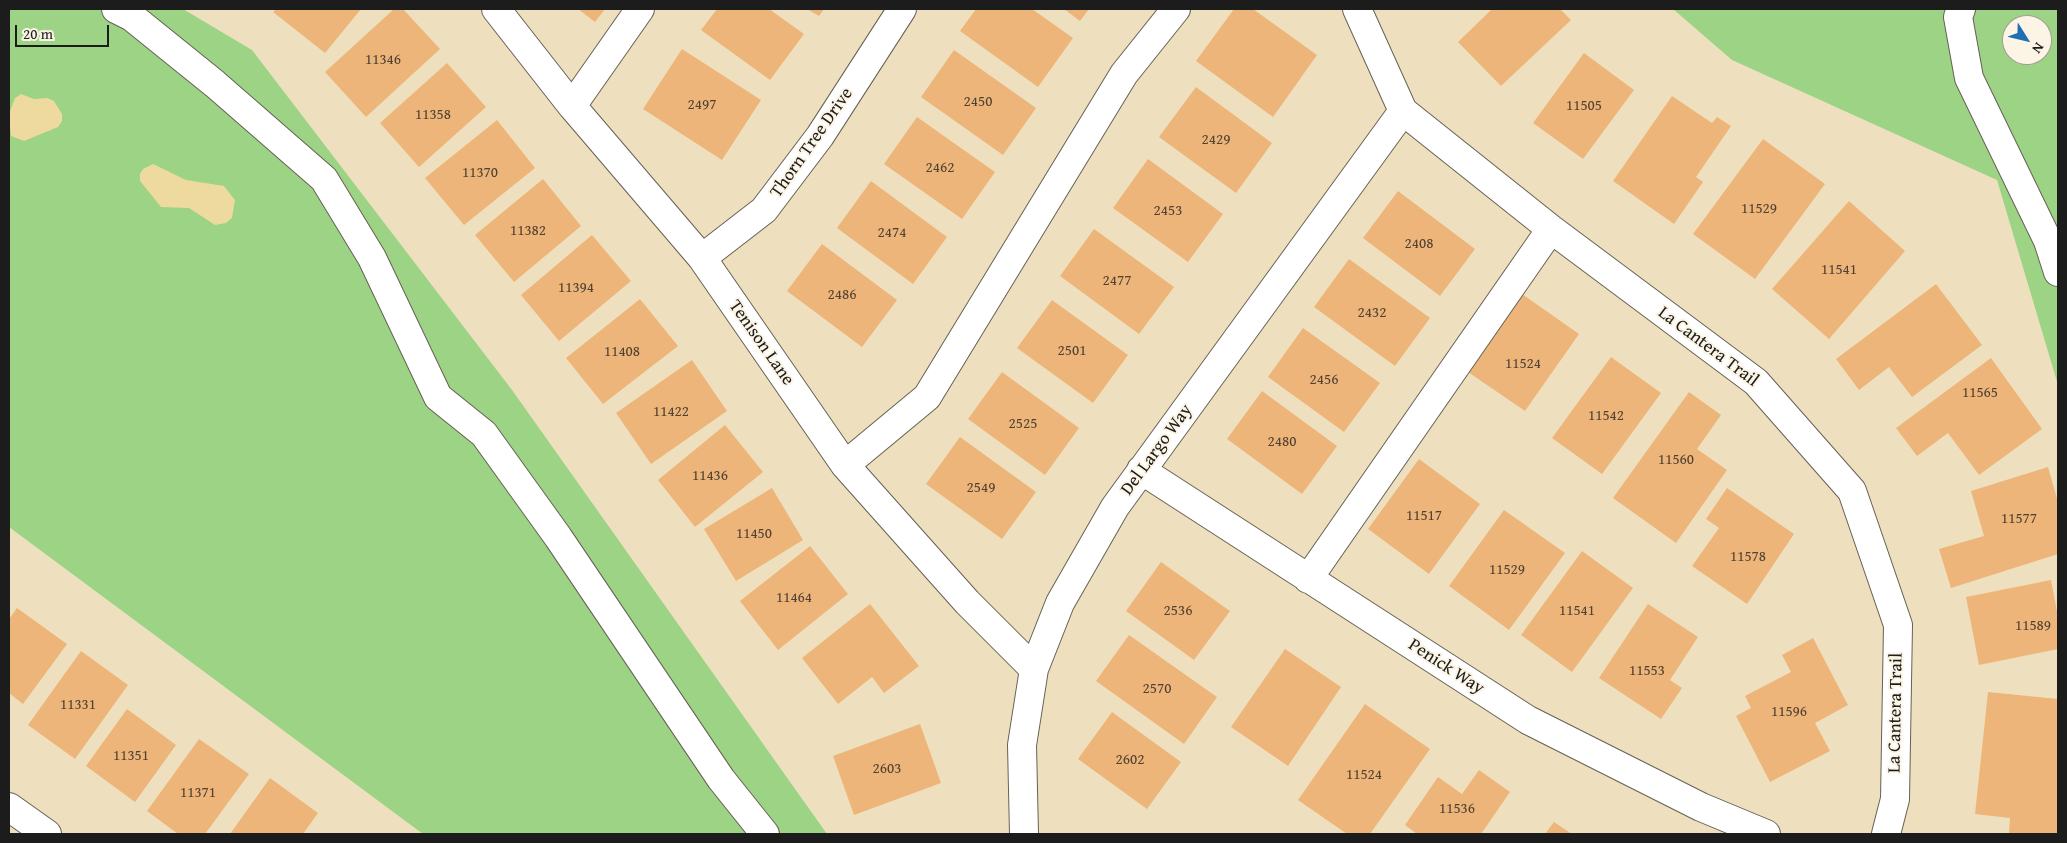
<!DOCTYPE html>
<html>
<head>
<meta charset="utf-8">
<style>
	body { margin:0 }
	#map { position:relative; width:2067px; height:843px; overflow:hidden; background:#eee0be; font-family:"Gentium Book Plus",serif }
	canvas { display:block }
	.frame { position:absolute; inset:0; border:10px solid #1c1c1c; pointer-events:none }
	.north { position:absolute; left:2002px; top:15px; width:50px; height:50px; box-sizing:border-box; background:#fcf5e5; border:1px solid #a29e95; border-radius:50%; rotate:126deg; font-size:14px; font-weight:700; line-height:20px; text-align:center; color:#1c1c1c }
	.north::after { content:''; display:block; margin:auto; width:18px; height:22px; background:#1f6fb2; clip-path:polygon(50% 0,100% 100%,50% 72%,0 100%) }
	.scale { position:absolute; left:15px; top:25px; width:94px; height:22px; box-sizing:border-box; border:2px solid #1c1c1c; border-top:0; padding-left:6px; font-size:15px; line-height:18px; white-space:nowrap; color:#1c1c1c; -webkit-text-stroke:4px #fcf5e5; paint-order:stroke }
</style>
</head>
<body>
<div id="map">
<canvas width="2067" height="843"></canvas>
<div class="frame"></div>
<div class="north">N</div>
<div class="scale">20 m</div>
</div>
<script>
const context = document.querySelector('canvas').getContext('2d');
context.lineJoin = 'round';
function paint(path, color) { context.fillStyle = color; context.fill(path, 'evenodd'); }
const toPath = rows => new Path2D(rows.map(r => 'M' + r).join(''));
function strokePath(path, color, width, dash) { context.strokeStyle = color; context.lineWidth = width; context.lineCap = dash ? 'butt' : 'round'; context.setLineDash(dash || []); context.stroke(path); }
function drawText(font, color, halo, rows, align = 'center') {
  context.font = font + ' "Gentium Book Plus",serif'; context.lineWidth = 4; context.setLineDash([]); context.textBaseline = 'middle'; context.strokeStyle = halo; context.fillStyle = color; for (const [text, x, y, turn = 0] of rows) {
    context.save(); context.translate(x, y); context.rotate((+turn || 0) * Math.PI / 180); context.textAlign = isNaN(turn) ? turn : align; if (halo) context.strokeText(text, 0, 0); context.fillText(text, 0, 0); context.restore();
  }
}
paint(toPath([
	[9,9,183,9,252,50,512,390,827,834,423,834,9,527],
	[1673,9,2058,9,2058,385,1997,180,1732,60],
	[2012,25,2042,25,2042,55,2012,55]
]), '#9cd385');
paint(toPath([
	[21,94,34,99,47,98,54,101,62,114,62,121,58,127,24,141,11,136,9,114,15,98],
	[153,164,186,180,224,186,235,200,232,218,226,223,215,225,189,208,161,207,140,181,140,174,143,169]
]), '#eeda9e');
paint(toPath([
	[276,9,361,9,325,53,273,12],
	[394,9,403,9,440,49,366,117,325,72],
	[578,9,605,9,595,22],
	[717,9,769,9,804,34,770,80,701,30],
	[807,9,824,9,819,16],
	[976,9,1032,9,1073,38,1038,87,960,31],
	[1064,9,1089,9,1080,21],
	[1234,9,1253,9,1317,55,1273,117,1196,61],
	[1492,9,1560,9,1571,20,1501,86,1458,42],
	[682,49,761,100,722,160,643,109],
	[954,50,1036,108,1003,155,921,97],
	[1584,53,1634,90,1583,159,1533,123],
	[447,63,486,107,419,167,380,123],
	[1196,87,1272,143,1236,193,1159,137],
	[1672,96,1712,123,1717,117,1731,126,1696,177,1703,182,1674,224,1613,181],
	[917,117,995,172,962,219,884,164],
	[497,120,535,168,464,225,425,178],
	[1763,139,1825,184,1755,279,1693,234],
	[1148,159,1223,214,1188,262,1113,208],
	[543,179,581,226,514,282,475,235],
	[871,181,947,237,913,284,837,228],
	[1398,191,1475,249,1440,296,1363,238],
	[1849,201,1905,251,1829,339,1772,289],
	[1094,229,1174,287,1139,334,1060,276],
	[592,235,631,281,559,341,521,295],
	[822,244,897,300,862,347,787,291],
	[1349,259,1430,318,1395,366,1314,307],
	[1936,284,1982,345,1912,397,1889,367,1859,390,1836,359],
	[1522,294,1579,334,1525,411,1468,372],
	[640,299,678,346,603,404,566,358],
	[1052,300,1128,355,1093,403,1017,348],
	[1303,328,1380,383,1344,432,1268,377],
	[1611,357,1661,393,1602,474,1552,438],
	[1991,358,2042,429,1979,475,1948,433,1917,456,1896,428],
	[692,360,727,411,651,464,616,413],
	[1002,372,1079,428,1045,475,968,419],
	[1262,391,1337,446,1302,494,1227,439],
	[1689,392,1721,415,1697,449,1727,470,1676,543,1613,498],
	[725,425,763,472,695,527,658,480],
	[960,437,1036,492,1002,539,926,484],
	[1419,459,1480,504,1429,574,1368,529],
	[2048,467,2058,502,2058,554,1951,588,1939,549,1984,536,1971,491],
	[772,488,803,540,736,581,704,529],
	[1727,488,1794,534,1747,604,1692,566,1719,528,1706,519],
	[1504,510,1565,553,1509,630,1449,586],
	[810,546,848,594,778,650,740,601],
	[1582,551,1633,588,1572,672,1521,635],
	[1161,562,1230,611,1194,660,1126,611],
	[2051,580,2058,617,2058,649,1979,665,1966,597],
	[870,604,919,666,884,693,872,677,838,704,802,658],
	[1648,604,1698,637,1670,680,1682,688,1661,719,1599,678],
	[17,608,67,644,23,704,9,693,9,619],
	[1129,635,1217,697,1184,744,1096,681],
	[1813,638,1848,705,1815,723,1830,751,1770,782,1736,716,1751,708,1745,696,1791,672,1782,655],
	[1285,649,1341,687,1288,766,1231,727],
	[81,651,128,685,75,759,28,725],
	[1988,692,2058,699,2058,834,2009,833,2010,818,1975,814],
	[1365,704,1430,749,1370,834,1347,834,1298,800],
	[127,709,176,745,135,802,86,766],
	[1112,712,1181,762,1147,809,1078,759],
	[920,724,941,783,854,815,833,756],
	[199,739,249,774,205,834,178,834,147,811],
	[1479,770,1510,792,1481,834,1417,834,1405,825,1438,777,1462,794],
	[270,778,318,813,303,834,230,834],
	[1554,822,1572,834,1545,834]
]), '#edb579');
const minor = toPath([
	[116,9,132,17,215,84,324,179,372,258,438,397,484,434,558,537,721,779,765,834],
	[496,9,572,106,702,258,845,465,967,602,1034,669],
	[1357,9,1403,111,1551,229,1756,382,1852,491,1898,625,1895,799,1886,834],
	[1961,9,1958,17,1969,78,2048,241,2058,272],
	[572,106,640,9],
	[702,258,764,210,820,136,902,9],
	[845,465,927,397,1124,74,1176,9],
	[1141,470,1528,720,1701,807,1766,834],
	[1308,579,1551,229],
	[9,807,47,834],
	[1024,834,1022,745,1034,669,1060,603,1115,507,1403,111]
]);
strokePath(minor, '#666155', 30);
strokePath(minor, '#fff', 28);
drawText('15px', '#504233', null, [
	["11346",383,60],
	["2450",978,102],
	["2497",702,105],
	["11505",1584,106],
	["11358",433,115],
	["2429",1216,140],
	["2462",940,168],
	["11370",480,173],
	["11529",1759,209],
	["2453",1168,211],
	["11382",528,231],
	["2474",892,233],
	["2408",1419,244],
	["11541",1839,270],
	["2477",1117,281],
	["11394",576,288],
	["2486",842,295],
	["2432",1372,313],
	["2501",1072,351],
	["11408",622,352],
	["11524",1523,364],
	["2456",1324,380],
	["11565",1980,393],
	["11422",671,412],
	["11542",1606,416],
	["2525",1023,424],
	["2480",1282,442],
	["11560",1676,460],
	["11436",710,476],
	["2549",981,488],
	["11517",1424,516],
	["11577",2019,519],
	["11450",754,534],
	["11578",1748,557],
	["11529",1507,570],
	["11464",794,598],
	["2536",1178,611],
	["11541",1577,611],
	["11589",2033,626],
	["11553",1647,671],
	["2570",1157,689],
	["11331",78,705],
	["11596",1789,712],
	["11351",131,756],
	["2602",1130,760],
	["2603",887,769],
	["11524",1364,775],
	["11371",198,793],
	["11536",1457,809]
]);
drawText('18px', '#1c1c1c', '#fcf5e5', [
	["Thorn Tree Drive",812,143,-55],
	["Tenison Lane",761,343,55],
	["La Cantera Trail",1708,347,37],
	["Del Largo Way",1157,450,-54],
	["Penick Way",1446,667,33],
	["La Cantera Trail",1896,713,-89]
]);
</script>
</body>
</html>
